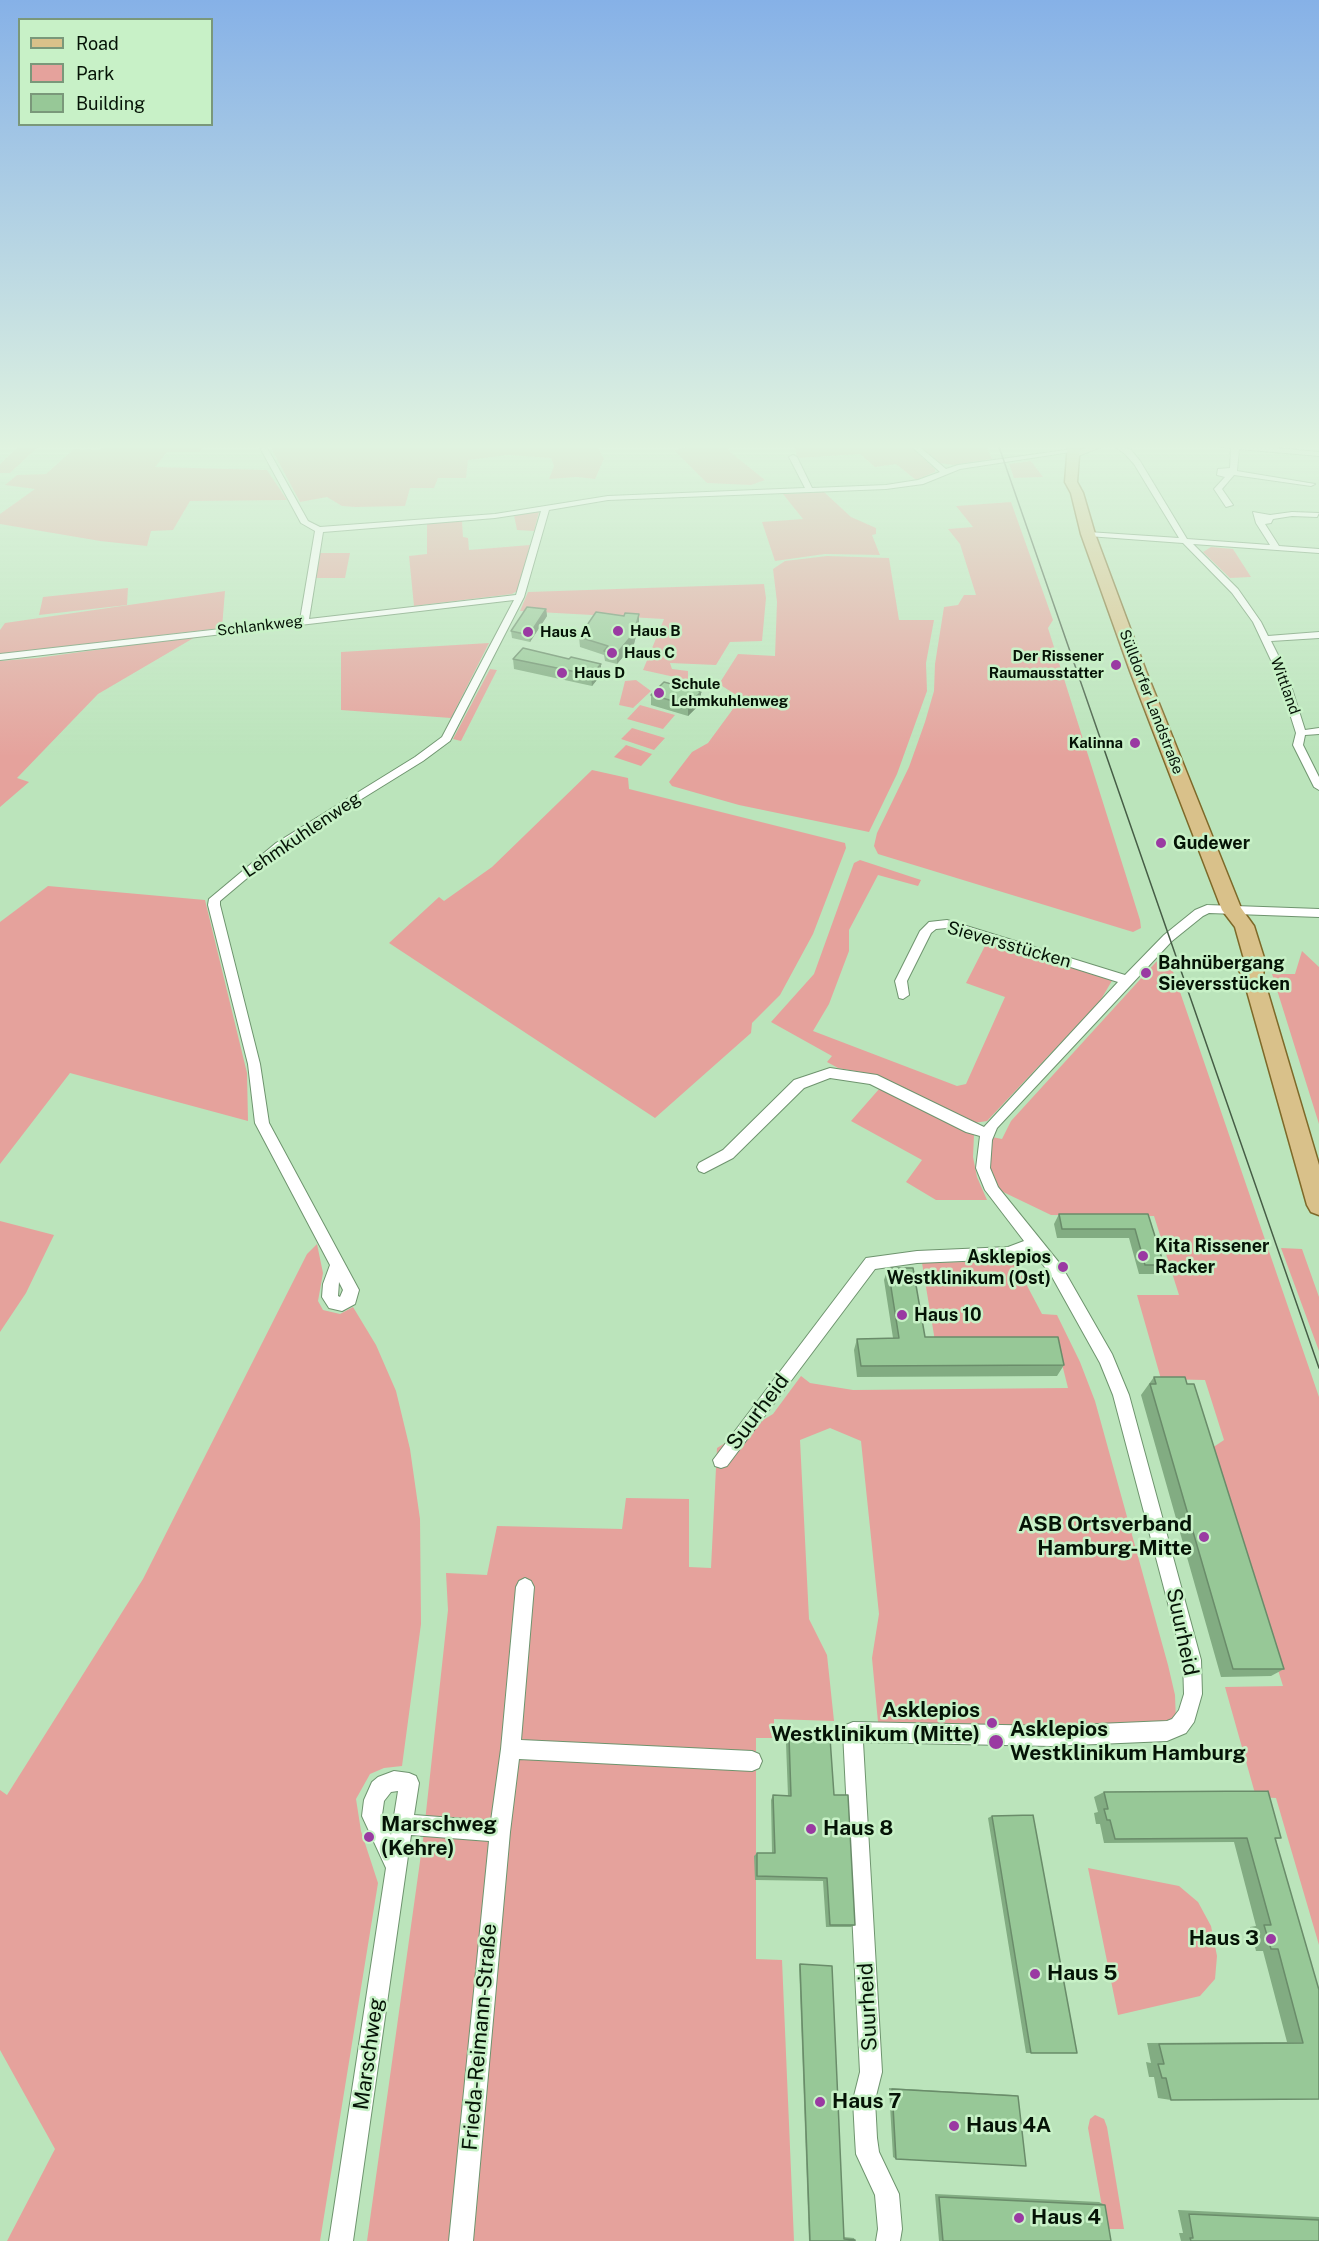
<!DOCTYPE html>
<html>
<head>
<meta charset="utf-8">
<style>
	body { margin:0 }
	#map { position:relative; width:1319px; height:2241px; overflow:hidden; background:#bbe4bb; font-family:"Public Sans",sans-serif }
	canvas { display:block }
	.legend { position:absolute; left:18px; top:18px; width:195px; height:108px; box-sizing:border-box; background:#c8f1c7; border:2px solid #7a987a; margin:0; padding:8px 10px; list-style:none; font-size:18px; color:#051306 }
	.legend li { display:flex; align-items:center; gap:12px; height:30px }
	.legend b { width:30px; border:2px solid #7a987a }
</style>
</head>
<body>
<div id="map">
<canvas width="1319" height="2241"></canvas>
<ul class="legend">
<li><b style="height:8px;background:#d9c18a"></b>Road</li>
<li><b style="height:16px;background:#e5a29c"></b>Park</li>
<li><b style="height:16px;background:#97c897"></b>Building</li>
</ul>
</div>
<script>
const context = document.querySelector('canvas').getContext('2d');
context.lineJoin = 'round';
function paint(path, color) { context.fillStyle = color; context.fill(path, 'evenodd'); }
const toPath = rows => new Path2D(rows.map(r => 'M' + r).join(''));
function strokePath(path, color, width, dash) { context.strokeStyle = color; context.lineWidth = width; context.lineCap = dash ? 'butt' : 'round'; context.setLineDash(dash || []); context.stroke(path); }
function drawText(font, color, halo, rows, align = 'center') {
  context.font = font + ' "Public Sans",sans-serif'; context.lineWidth = 5; context.setLineDash([]); context.textBaseline = 'middle'; context.strokeStyle = halo; context.fillStyle = color; for (const [text, x, y, turn = 0] of rows) {
    context.save(); context.translate(x, y); context.rotate((+turn || 0) * Math.PI / 180); context.textAlign = isNaN(turn) ? turn : align; if (halo) context.strokeText(text, 0, 0); context.fillText(text, 0, 0); context.restore();
  }
}
paint(toPath([
	[107,444,205,444,199,452,167,452,155,467,267,470,287,500,190,501,173,530,151,531,147,546,100,541,0,524,0,514,35,489,5,485,17,475,46,474,74,449,100,450],
	[269,444,596,444,604,459,595,479,577,477,549,479,554,466,551,458,507,455,468,460,466,478,438,478,434,488,410,488,405,506,355,507,342,506,327,497,300,502],
	[702,444,744,444,728,448,730,452,765,480,751,485,707,483,674,450],
	[795,444,908,444,935,469,935,472,916,480,896,464,875,467,860,454,797,458],
	[917,444,985,444,992,459,953,465,940,463],
	[19,446,38,447,10,473,0,473,0,464],
	[1031,461,1043,477,1014,478,1009,464],
	[824,492,851,517,876,528,876,534,872,535,880,555,825,554,775,561,762,522,803,519,783,494],
	[1011,502,1053,620,1048,628,1140,920,1141,928,1133,932,878,854,874,846,877,833,909,767,925,722,934,691,935,664,944,607,958,605,964,595,976,595,960,544,948,529,973,527,956,506],
	[534,511,539,512,534,531,517,530,514,515],
	[462,521,463,537,468,538,469,550,530,545,519,590,512,594,414,606,409,556,427,554,427,523],
	[1211,547,1233,549,1251,577,1230,578,1203,552],
	[318,553,350,553,345,578,313,578],
	[827,556,889,558,899,620,934,620,926,663,927,691,897,774,869,832,739,805,672,786,669,782,692,752,708,743,741,698,719,684,738,654,775,656,777,602,773,569,785,561],
	[764,584,766,598,762,641,730,642,716,665,670,663,672,669,688,671,688,680,643,670,664,619,520,611,528,592],
	[128,588,127,605,39,615,43,597],
	[225,591,222,628,0,654,0,630,5,623],
	[197,636,98,694,17,778,29,782,0,807,0,661,37,658],
	[489,643,451,718,341,710,341,652],
	[490,669,497,670,461,741,453,739],
	[636,680,651,691,633,708,619,705,625,681],
	[640,705,675,715,663,729,627,719],
	[632,728,665,738,654,750,621,739],
	[626,745,652,754,641,766,614,757],
	[592,770,628,778,629,789,845,843,846,848,813,934,780,995,752,1023,751,1033,655,1118,389,943,439,897,444,901,492,867],
	[860,860,921,880,918,886,878,875,849,930,849,951,829,1004,813,1031,957,1086,966,1084,1005,997,966,983,988,940,1113,979,1100,1001,987,1121,974,1123,872,1074,838,1068,827,1062,832,1056,771,1022,814,974,854,863],
	[48,886,205,900,247,1073,248,1121,70,1073,0,1164,0,922],
	[1302,951,1319,967,1319,1124,1272,974,1295,974],
	[1167,954,1319,1397,1319,1945,1276,1798,1256,1797,1225,1687,1283,1686,1209,1450,1224,1440,1205,1380,1161,1379,1137,1295,1179,1295,1154,1216,1051,1215,999,1190,989,1167,992,1137,1002,1139,1011,1121,1156,962],
	[880,1088,974,1135,973,1157,977,1177,987,1200,936,1200,906,1182,922,1160,851,1121],
	[0,1221,54,1235,26,1293,0,1332],
	[317,1244,323,1273,318,1301,323,1310,340,1314,353,1307,376,1345,396,1391,410,1449,420,1519,421,1624,402,1766,384,1768,370,1774,356,1799,361,1831,378,1883,320,2241,7,2241,55,2149,0,2050,0,1790,7,1795,143,1579,307,1254],
	[1281,1248,1302,1249,1319,1297,1319,1351],
	[1014,1261,1042,1314,1057,1315,1080,1362,1095,1401,1168,1665,1175,1695,1176,1723,1051,1730,984,1724,878,1722,872,1658,879,1614,861,1441,830,1428,800,1440,809,1619,827,1655,834,1721,774,1719,774,1738,756,1738,756,1959,782,1960,794,2241,367,2241,423,1840,448,1610,446,1573,487,1575,497,1526,622,1529,626,1498,689,1499,689,1567,711,1568,717,1448,773,1414,801,1376,810,1383,853,1390,1068,1388,1056,1340,935,1341,922,1263],
	[1088,1868,1179,1886,1198,1902,1211,1926,1217,1956,1215,1979,1200,1996,1118,2015],
	[1095,2115,1104,2119,1107,2127,1124,2229,1106,2229,1088,2128,1090,2119]
]), '#e5a29c');
const street = toPath([
	[258,444,265,444,308,521,320,527,495,514,608,496,805,488,789,457,793,455,797,457,812,488,886,485,918,480,940,472,909,444,916,444,946,469,958,465,1073,449,1077,451,960,469,923,484,886,489,608,500,549,510,524,597,450,741,423,761,284,847,220,901,220,905,260,1064,269,1123,359,1290,355,1304,342,1311,329,1308,322,1297,323,1284,330,1265,255,1123,248,1064,208,905,209,899,276,843,415,757,442,737,514,600,0,660,0,654,300,620,315,531,301,523,258,444],
	[541,511,516,595,309,619,323,532,495,518,541,511],
	[339,1282,343,1290,340,1297,338,1296,339,1282],
	[1111,444,1119,444,1131,450,1140,461,1187,539,1270,545,1256,523,1253,512,1270,515,1292,512,1319,513,1317,517,1292,516,1273,519,1271,523,1265,524,1279,546,1319,549,1319,553,1193,544,1238,589,1261,622,1268,636,1319,632,1319,638,1271,641,1287,673,1305,730,1319,728,1319,734,1305,735,1303,745,1319,777,1319,790,1314,787,1293,745,1296,733,1277,673,1253,622,1232,593,1183,543,1088,536,1084,534,1088,532,1179,538,1134,464,1125,454,1111,444],
	[1206,444,1231,444,1319,452,1319,456,1239,449,1237,471,1315,484,1311,486,1234,475,1222,489,1233,505,1226,507,1214,489,1225,477,1217,475,1218,469,1230,468,1231,448,1206,444],
	[1207,905,1319,909,1319,917,1209,913,1203,916,1172,941,997,1128,992,1140,990,1168,998,1187,1061,1265,1112,1354,1129,1395,1201,1660,1202,1694,1194,1722,1186,1733,1167,1741,1051,1746,863,1742,882,2072,875,2100,877,2138,879,2152,899,2194,902,2229,900,2241,876,2241,878,2229,875,2195,856,2154,855,2138,853,2100,860,2072,843,1732,846,1725,853,1722,1051,1726,1167,1721,1172,1719,1179,1710,1184,1694,1183,1660,1113,1395,1100,1363,1051,1275,1032,1251,1008,1259,917,1263,875,1269,727,1466,721,1468,715,1466,713,1460,866,1258,917,1251,1008,1247,1024,1241,985,1190,976,1168,980,1136,966,1132,870,1084,830,1078,804,1088,733,1158,704,1173,699,1171,697,1167,699,1163,723,1150,794,1080,830,1068,877,1075,984,1127,1118,982,947,928,936,929,931,933,907,981,909,995,903,999,899,998,895,981,920,931,929,922,947,920,1125,975,1164,935,1195,910,1207,905],
	[525,1578,531,1581,534,1587,521,1740,752,1751,759,1754,762,1761,759,1768,752,1771,519,1759,510,1832,473,2241,449,2241,489,1841,411,1835,353,2241,329,2241,386,1868,362,1816,364,1800,372,1782,378,1777,394,1771,409,1773,416,1776,419,1783,414,1815,491,1821,501,1749,516,1587,519,1581,525,1578],
	[398,1791,391,1835,382,1815,384,1801,391,1792,398,1791]
]);
const secondary = toPath([
	[1094,444,1108,444,1076,457,1068,457,1067,455,1094,444]
]);
const primary = toPath([
	[1068,444,1080,444,1077,482,1083,493,1095,534,1146,671,1241,908,1254,926,1265,961,1263,976,1319,1165,1319,1215,1311,1212,1307,1205,1243,977,1236,966,1239,961,1244,959,1235,927,1222,910,1130,671,1081,534,1071,493,1065,482,1068,444]
]);
strokePath(street, '#6e946e', 2);
strokePath(secondary, '#6e946e', 2);
strokePath(primary, '#7e6929', 3);
paint(street, '#fff');
paint(secondary, '#ece0c4');
paint(primary, '#d9c18a');
strokePath(toPath([
	[998,444,1319,1368]
]), '#465d46', 1.5);
paint(toPath([
	[546,609,547,616,530,642,512,638,511,631],
	[639,614,639,624,634,644,617,664,605,661,604,655,580,647,579,637,624,616],
	[513,659,569,659,601,675,592,686,514,669],
	[701,692,701,703,688,716,651,705,651,695],
	[1059,1214,1148,1214,1164,1265,1157,1274,1139,1274,1129,1238,1057,1238,1054,1224],
	[888,1268,925,1337,1064,1365,1057,1376,857,1377,854,1350,857,1339,893,1338,884,1280],
	[1154,1377,1284,1669,1271,1676,1221,1677,1141,1395],
	[789,1737,834,1795,855,1925,851,1927,826,1927,823,1881,755,1880,754,1856,757,1853,772,1853,771,1800,773,1795,788,1796,786,1743],
	[1104,1792,1281,1838,1276,1839,1319,2099,1171,2100,1158,2098,1154,2077,1149,2077,1146,2062,1151,2063,1147,2043,1287,2042,1263,1951,1256,1951,1250,1927,1256,1926,1234,1842,1104,1843,1100,1824,1096,1824,1094,1813,1098,1812,1094,1797],
	[992,1816,1031,2053,1026,2053,988,1818],
	[799,1964,800,1964,844,2237,854,2238,855,2241,809,2241],
	[889,2088,1013,2095,1018,2096,896,2159,893,2157],
	[935,2194,1099,2202,1105,2205,1111,2241,939,2241],
	[1178,2210,1319,2217,1319,2241,1181,2241,1179,2233,1183,2233]
]), '#82ac82');
paint(toPath([
	[546,609,547,616,530,642,529,635],
	[639,614,639,624,634,644,617,664,617,653],
	[601,664,601,675,592,686,591,675],
	[701,692,701,703,688,716,688,705]
]), '#6a8c6a');
const building = toPath([
	[527,607,546,609,529,635,511,631,527,607],
	[596,612,624,616,625,613,639,614,634,633,617,653,604,651,608,646,579,637,596,612],
	[523,648,569,659,571,657,601,664,591,675,513,659,523,648],
	[664,682,701,692,688,705,651,695,664,682],
	[1059,1214,1148,1214,1164,1265,1145,1265,1135,1229,1062,1229,1059,1214],
	[888,1268,913,1268,925,1337,1058,1337,1064,1365,861,1366,857,1339,899,1338,888,1268],
	[1154,1377,1185,1377,1187,1384,1194,1384,1284,1669,1233,1669,1150,1384,1156,1384,1154,1377],
	[789,1737,830,1738,834,1795,848,1795,855,1925,830,1925,827,1878,757,1876,757,1853,775,1853,773,1795,791,1796,789,1737],
	[1268,1791,1281,1838,1275,1838,1319,1990,1319,2099,1171,2100,1166,2078,1162,2078,1158,2064,1164,2064,1159,2044,1303,2043,1278,1949,1271,1949,1264,1925,1271,1925,1247,1838,1115,1839,1110,1820,1107,1820,1104,1809,1108,1809,1104,1792,1268,1791],
	[1033,1815,1077,2053,1031,2053,992,1816,1033,1815],
	[800,1964,832,1966,844,2239,855,2240,855,2241,810,2241,800,1964],
	[892,2089,1018,2096,1026,2166,896,2159,892,2089],
	[939,2197,1105,2205,1111,2241,943,2241,939,2197],
	[1189,2214,1319,2220,1319,2241,1191,2241,1190,2238,1193,2238,1189,2214]
]);
paint(building, '#97c897');
strokePath(building, '#6a8c6a', 1.5);
const sky = context.createLinearGradient(0, 0, 0, 757);
sky.addColorStop(0, '#86b1e7');
sky.addColorStop(0.59, '#e0f3e0');
sky.addColorStop(1, '#e0f3e000');
context.fillStyle = sky;
context.fillRect(0, 0, 1319, 757);
for (const [x, y, r, color] of [
	[618,631,6,"#9a3aa2"],
	[528,632,6,"#9a3aa2"],
	[612,653,6,"#9a3aa2"],
	[1116,665,6,"#9a3aa2"],
	[562,673,6,"#9a3aa2"],
	[659,693,6,"#9a3aa2"],
	[1135,743,6,"#9a3aa2"],
	[1161,843,6,"#9a3aa2"],
	[1146,973,6,"#9a3aa2"],
	[1143,1256,6,"#9a3aa2"],
	[1063,1267,6,"#9a3aa2"],
	[902,1315,6,"#9a3aa2"],
	[1204,1537,6,"#9a3aa2"],
	[992,1723,6,"#9a3aa2"],
	[996,1742,8,"#9a3aa2"],
	[811,1829,6,"#9a3aa2"],
	[369,1837,6,"#9a3aa2"],
	[1271,1939,6,"#9a3aa2"],
	[1035,1974,6,"#9a3aa2"],
	[820,2102,6,"#9a3aa2"],
	[954,2126,6,"#9a3aa2"],
	[1019,2218,6,"#9a3aa2"]
]) { const dot = new Path2D(); dot.arc(x, y, r, 0, 2 * Math.PI); context.fillStyle = color; context.fill(dot); strokePath(dot, '#c8f1c7', 2); }
drawText('15px', '#051306', '#c8f1c7', [
	["Schlankweg",260,626,-7],
	["Wittland",1285,686,70],
	["Sülldorfer Landstraße",1151,702,69]
]);
drawText('bold 15px', '#051306', '#c8f1c7', [
	["Haus B",630,631],
	["Haus A",540,632],
	["Haus C",624,653],
	["Der Rissener",1104,656,"right"],
	["Raumausstatter",1104,673,"right"],
	["Haus D",574,673],
	["Schule",671,684],
	["Lehmkuhlenweg",671,701],
	["Kalinna",1123,743,"right"]
], 'left');
drawText('18px', '#051306', '#c8f1c7', [
	["Lehmkuhlenweg",302,835,-34],
	["Sieversstücken",1009,945,16]
]);
drawText('bold 18px', '#051306', '#c8f1c7', [
	["Gudewer",1173,843],
	["Bahnübergang",1158,963],
	["Sieversstücken",1158,984],
	["Kita Rissener",1155,1246],
	["Racker",1155,1267],
	["Asklepios",1051,1257,"right"],
	["Westklinikum (Ost)",1051,1278,"right"],
	["Haus 10",914,1315]
], 'left');
drawText('21px', '#051306', '#c8f1c7', [
	["Suurheid",758,1412,-53],
	["Suurheid",1182,1632,78],
	["Suurheid",868,2007,-93],
	["Frieda-Reimann-Straße",480,2037,-85],
	["Marschweg",369,2054,-82]
]);
drawText('bold 21px', '#051306', '#c8f1c7', [
	["ASB Ortsverband",1192,1525,"right"],
	["Hamburg-Mitte",1192,1549,"right"],
	["Asklepios",980,1711,"right"],
	["Westklinikum (Mitte)",980,1735,"right"],
	["Asklepios",1010,1730],
	["Westklinikum Hamburg",1010,1754],
	["Marschweg",381,1825],
	["(Kehre)",381,1849],
	["Haus 8",823,1829],
	["Haus 3",1259,1939,"right"],
	["Haus 5",1047,1974],
	["Haus 7",832,2102],
	["Haus 4A",966,2126],
	["Haus 4",1031,2218]
], 'left');
</script>
</body>
</html>
